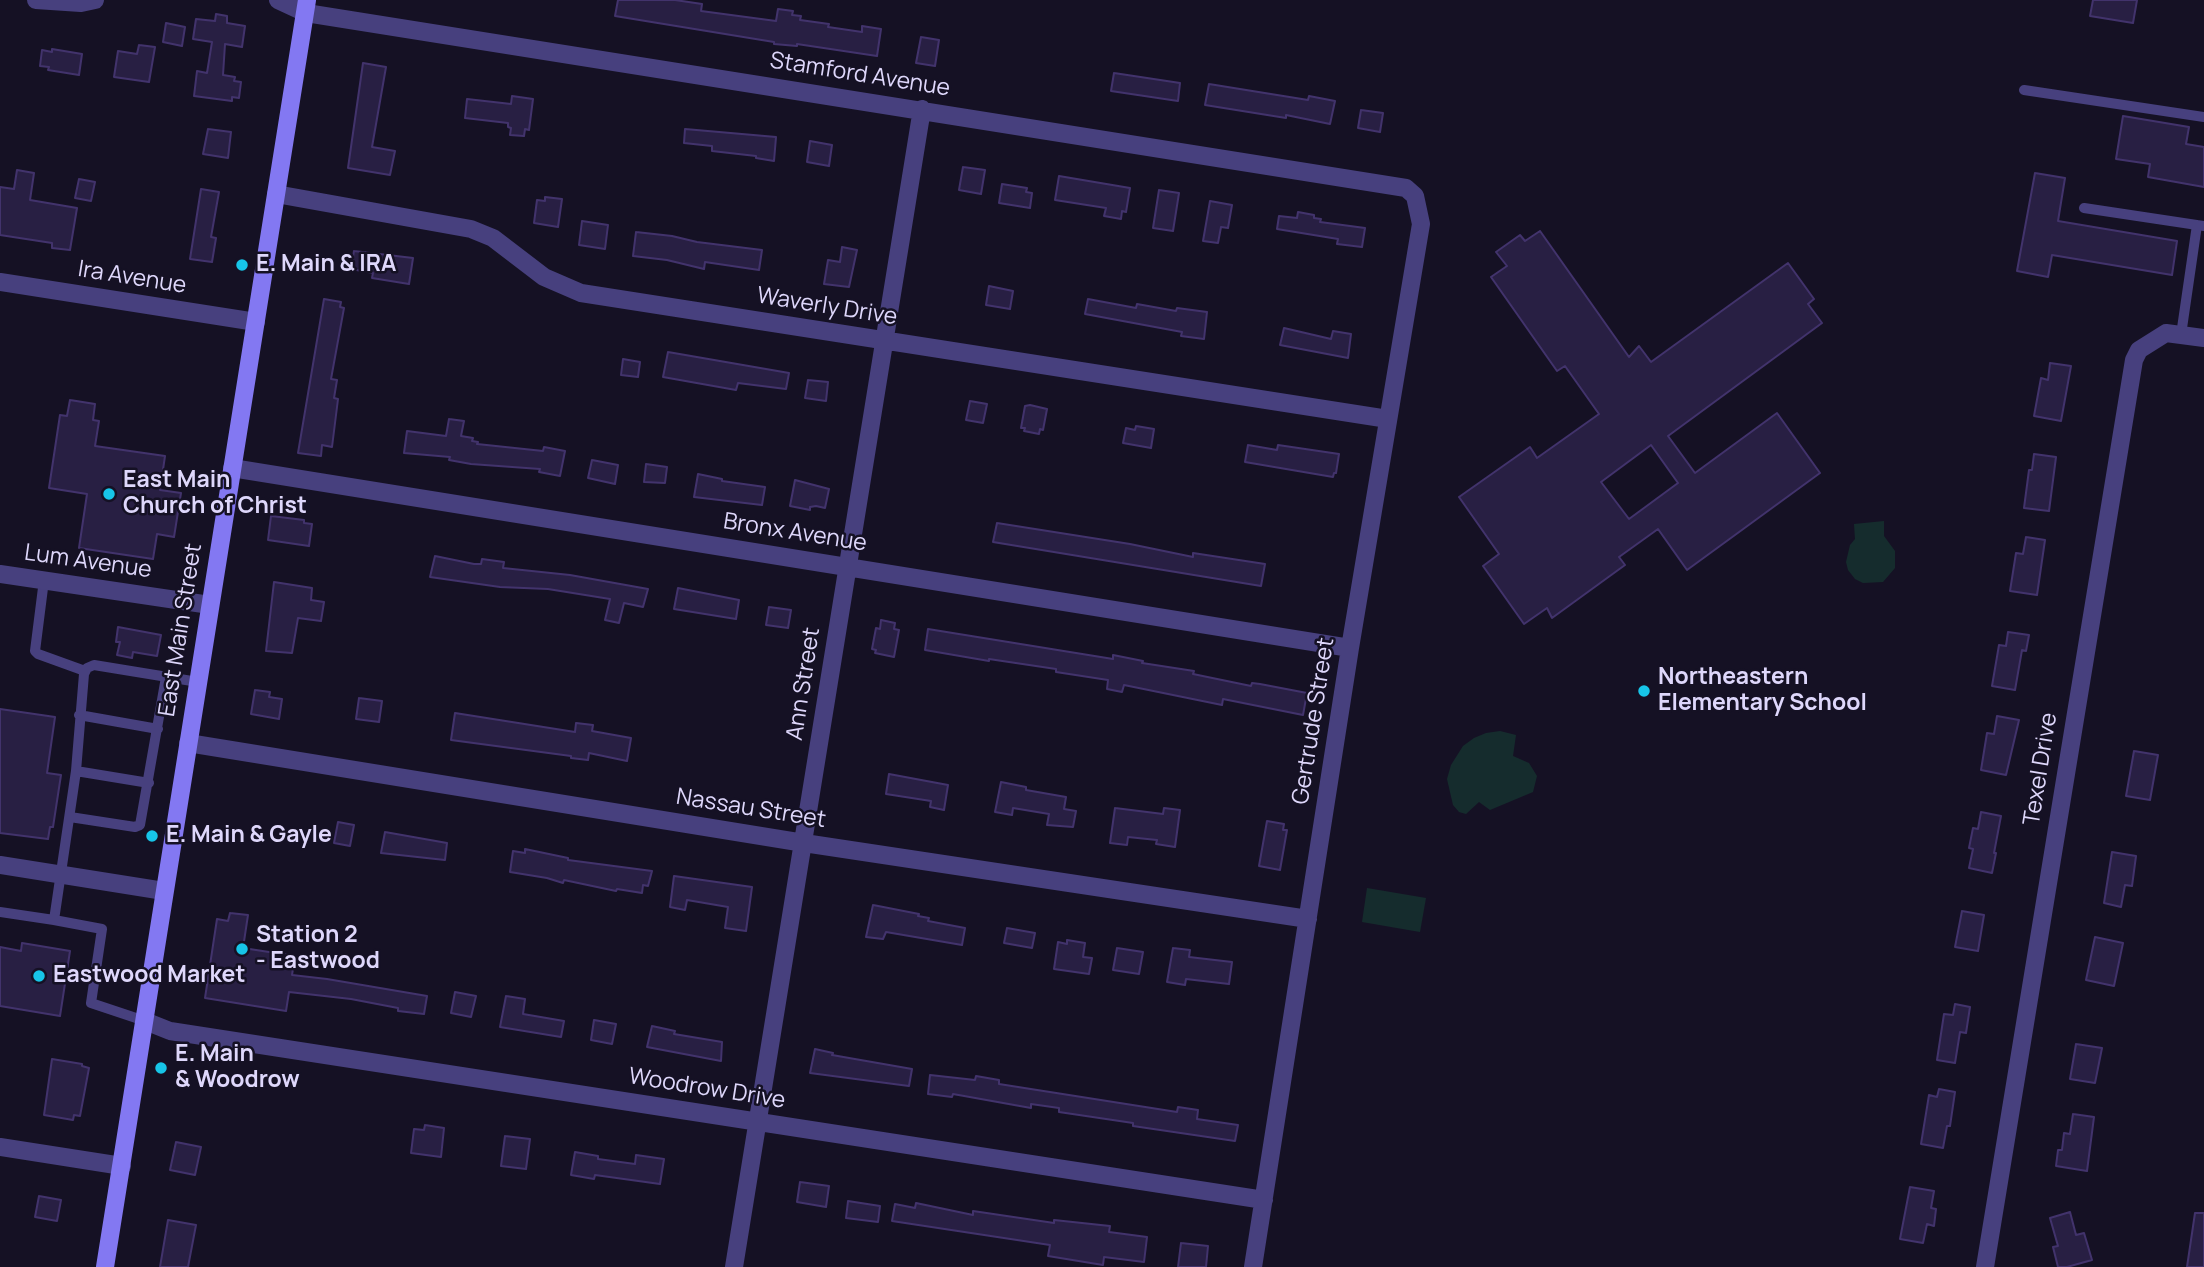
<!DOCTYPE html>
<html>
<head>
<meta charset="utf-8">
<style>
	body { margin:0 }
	canvas { display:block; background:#151124 }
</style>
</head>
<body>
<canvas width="2204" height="1267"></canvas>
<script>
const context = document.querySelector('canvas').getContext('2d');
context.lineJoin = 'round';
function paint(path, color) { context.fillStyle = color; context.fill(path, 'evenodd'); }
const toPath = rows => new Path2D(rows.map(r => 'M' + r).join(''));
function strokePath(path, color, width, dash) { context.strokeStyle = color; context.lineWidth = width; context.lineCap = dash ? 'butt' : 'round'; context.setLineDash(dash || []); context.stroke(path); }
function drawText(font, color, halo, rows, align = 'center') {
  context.font = font + ' Manrope,sans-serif'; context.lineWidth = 5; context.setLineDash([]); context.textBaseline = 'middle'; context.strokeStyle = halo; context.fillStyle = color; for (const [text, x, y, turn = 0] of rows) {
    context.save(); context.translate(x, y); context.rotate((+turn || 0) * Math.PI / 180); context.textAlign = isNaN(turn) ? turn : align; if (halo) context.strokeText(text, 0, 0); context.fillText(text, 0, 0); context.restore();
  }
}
paint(toPath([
	[1884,521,1884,536,1895,551,1895,568,1883,582,1863,583,1855,579,1848,570,1846,562,1850,545,1855,539,1854,524],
	[1500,731,1516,735,1513,756,1529,763,1537,776,1533,792,1490,810,1479,802,1466,814,1459,812,1453,805,1447,779,1451,765,1463,746,1474,738,1486,733],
	[1367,888,1426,898,1420,932,1362,922]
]), '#152c2d');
const building = toPath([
	[618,0,675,0,702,4,701,11,776,21,778,9,793,11,792,15,801,16,800,20,829,24,828,27,862,32,862,26,881,29,877,56,797,44,797,46,774,44,774,42,615,16,618,0],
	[2093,0,2137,0,2133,23,2090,16,2093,0],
	[216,14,227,16,227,23,245,26,242,47,225,44,223,75,235,77,234,81,241,82,239,98,232,97,232,101,194,96,197,71,207,73,212,42,193,39,196,19,215,21,216,14],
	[166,23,185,27,182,46,163,42,166,23],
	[921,37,939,40,935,66,916,63,921,37],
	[139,45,155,47,149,82,114,77,118,51,137,54,139,45],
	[52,49,82,54,79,75,48,70,49,67,40,66,42,50,52,52,52,49],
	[363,63,386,67,372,147,395,151,390,175,348,168,363,63],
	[1114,73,1180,83,1178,101,1111,91,1114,73],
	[1209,84,1308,100,1309,96,1335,101,1330,124,1286,115,1286,118,1205,105,1209,84],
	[512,96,533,99,529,130,525,129,524,136,510,135,511,128,508,127,508,123,465,118,467,99,511,104,512,96],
	[1361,110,1383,113,1380,132,1358,128,1361,110],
	[2123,116,2189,127,2186,144,2204,147,2204,187,2148,177,2150,164,2116,159,2123,116],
	[208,129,231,132,228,158,203,154,208,129],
	[685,129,776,137,774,161,756,158,756,156,712,151,712,146,684,143,685,129],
	[810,141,832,145,829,166,807,162,810,141],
	[963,167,985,170,981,194,959,190,963,167],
	[17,170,34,173,30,200,77,208,70,250,52,248,52,243,0,235,0,187,14,189,17,170],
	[2035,173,2065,178,2058,221,2177,241,2172,275,2052,255,2048,277,2017,271,2035,173],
	[1059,176,1130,188,1126,212,1122,211,1121,219,1104,216,1106,208,1055,200,1059,176],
	[79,179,95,182,91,201,75,198,79,179],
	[1002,184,1027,188,1026,192,1032,193,1030,208,999,203,1002,184],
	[201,189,219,192,211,237,216,238,212,262,190,259,201,189],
	[1159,190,1179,193,1173,231,1153,228,1159,190],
	[545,197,562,199,558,227,534,223,537,200,545,201,545,197],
	[1210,201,1232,205,1228,228,1221,227,1218,243,1203,241,1210,201],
	[1298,212,1314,215,1314,218,1321,219,1320,222,1365,228,1362,247,1337,244,1338,239,1277,229,1279,216,1297,218,1298,212],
	[582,221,608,225,605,249,579,245,582,221],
	[1540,231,1629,357,1639,346,1651,362,1788,263,1814,299,1808,304,1822,323,1668,436,1695,473,1777,413,1820,473,1687,570,1658,529,1619,557,1625,565,1552,618,1547,608,1524,624,1483,566,1499,554,1459,497,1530,447,1537,458,1599,414,1565,366,1557,371,1491,277,1507,266,1496,252,1520,235,1525,241,1540,231],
	[1651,445,1678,483,1629,519,1601,482,1651,445],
	[636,232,672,236,697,242,762,250,759,270,705,262,704,269,667,260,633,256,636,232],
	[842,247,857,250,849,287,824,284,828,260,840,262,842,247],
	[354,251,413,258,409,284,372,278,373,273,351,269,354,251],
	[989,286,1013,291,1010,309,986,305,989,286],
	[324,299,341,302,340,307,344,308,331,379,337,380,334,398,338,399,332,447,322,445,321,456,298,453,324,299],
	[1088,299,1136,308,1137,304,1176,311,1177,308,1207,312,1204,339,1181,336,1182,332,1085,314,1088,299],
	[1284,328,1331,339,1333,331,1351,334,1348,358,1280,345,1284,328],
	[668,352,789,373,786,389,738,383,736,390,663,377,668,352],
	[623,359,640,362,638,377,621,375,623,359],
	[2050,363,2071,366,2061,421,2034,416,2041,378,2048,380,2050,363],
	[808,380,828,382,826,401,805,398,808,380],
	[70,400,95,404,93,420,99,421,95,446,165,456,160,490,181,493,174,537,157,534,153,559,79,548,87,494,49,488,60,415,67,416,70,400],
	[970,401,987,404,983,423,966,420,970,401],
	[1030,405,1047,409,1043,430,1040,429,1039,434,1024,431,1025,428,1021,428,1025,406,1030,405],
	[449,419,464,421,461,436,473,438,472,441,478,442,477,444,543,451,544,447,565,451,560,476,539,472,540,469,471,464,449,460,450,457,404,453,407,431,446,436,449,419],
	[1136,426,1154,429,1151,448,1123,443,1126,428,1135,430,1136,426],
	[1248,445,1277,450,1278,445,1339,454,1336,473,1334,473,1333,477,1245,462,1248,445],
	[2034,454,2056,457,2049,511,2024,508,2029,470,2032,470,2034,454],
	[592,460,618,465,615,484,588,478,592,460],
	[646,464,667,467,665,483,644,482,646,464],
	[698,474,722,479,722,481,765,487,762,505,694,497,698,474],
	[795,480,829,489,825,508,816,506,810,507,810,510,790,506,795,480],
	[271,516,304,520,304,523,312,524,309,546,268,540,271,516],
	[997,523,1130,544,1193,557,1193,553,1265,564,1261,586,993,542,997,523],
	[2026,537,2045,540,2037,595,2010,591,2016,553,2023,554,2026,537],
	[435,556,474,564,481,564,482,559,504,562,503,568,570,575,648,589,643,607,624,603,619,623,605,620,610,599,548,589,500,587,430,577,435,556],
	[274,582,312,588,311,600,324,602,321,621,298,618,292,653,266,651,274,582],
	[678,588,739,600,736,619,674,609,678,588],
	[769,607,791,610,788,628,766,625,769,607],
	[881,620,895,623,894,629,899,630,894,657,875,653,876,650,872,649,876,628,880,629,881,620],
	[118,627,161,635,157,656,133,652,132,658,117,655,120,642,116,642,118,627],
	[928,629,1113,659,1113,655,1143,661,1142,663,1194,671,1193,674,1251,686,1252,683,1260,684,1307,693,1303,715,1223,699,1222,705,1124,685,1122,692,1107,689,1108,680,1056,672,1056,669,989,659,989,661,925,650,928,629],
	[2008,632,2029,635,2026,651,2022,650,2015,690,1992,686,1999,645,2006,646,2008,632],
	[255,690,270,692,269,697,282,699,279,719,251,714,255,690],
	[359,698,382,701,379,722,356,719,359,698],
	[0,709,55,717,47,773,61,775,53,827,50,827,48,839,0,833,0,709],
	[455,713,575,732,576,723,593,725,592,731,631,738,627,761,589,753,588,760,571,758,571,756,451,740,455,713],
	[1997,716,2019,720,2006,775,1981,770,1987,733,1994,734,1997,716],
	[2134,751,2158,755,2150,800,2126,796,2134,751],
	[889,774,948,785,944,810,930,807,931,801,886,794,889,774],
	[1001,782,1026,787,1026,790,1066,797,1064,809,1076,811,1073,827,1047,825,1049,814,1013,808,1012,815,995,812,1001,782],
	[1115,808,1163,814,1164,808,1180,810,1175,847,1156,844,1157,840,1128,837,1127,845,1110,843,1115,808],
	[1981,812,2001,816,1994,853,1996,853,1992,873,1969,868,1973,849,1969,848,1973,828,1978,829,1981,812],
	[1267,821,1284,824,1283,830,1287,830,1280,870,1259,866,1267,821],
	[338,822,354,825,350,846,334,843,338,822],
	[385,832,447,843,445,860,381,853,385,832],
	[525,849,568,858,568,860,652,871,648,886,643,885,642,893,617,889,616,891,564,880,563,883,547,878,510,872,513,851,525,853,525,849],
	[2112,852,2136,856,2132,886,2125,885,2121,907,2104,903,2112,852],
	[674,876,752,887,746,931,725,928,728,907,687,900,685,910,670,907,674,876],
	[873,905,919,914,918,916,929,918,928,921,965,928,962,945,886,932,883,939,866,937,873,905],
	[1962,911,1984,915,1978,951,1955,947,1962,911],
	[230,913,248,915,243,948,295,956,292,975,327,979,427,996,424,1014,398,1011,398,1008,351,999,289,992,286,1011,205,998,217,919,228,921,230,913],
	[1007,928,1035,933,1032,948,1004,943,1007,928],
	[2095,937,2123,943,2114,986,2086,980,2095,937],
	[1067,940,1085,943,1083,957,1092,958,1089,974,1054,969,1058,942,1067,944,1067,940],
	[22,943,70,951,60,1016,0,1006,0,947,21,951,22,943],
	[1117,948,1143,952,1139,974,1113,970,1117,948],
	[1173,948,1190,950,1189,957,1232,962,1229,984,1186,979,1185,985,1167,982,1173,948],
	[455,992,476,996,471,1017,451,1013,455,992],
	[506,996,525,999,523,1014,564,1021,561,1037,500,1027,506,996],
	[1955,1004,1970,1007,1966,1033,1960,1032,1955,1063,1937,1060,1944,1014,1953,1015,1955,1004],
	[594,1020,616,1024,612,1044,591,1040,594,1020],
	[652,1026,675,1031,674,1034,722,1042,721,1061,647,1047,652,1026],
	[2076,1044,2102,1048,2095,1083,2070,1079,2076,1044],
	[815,1049,833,1053,832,1055,912,1069,909,1086,810,1073,815,1049],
	[52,1059,82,1064,82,1066,89,1068,80,1116,74,1115,73,1120,44,1115,52,1059],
	[930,1075,975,1080,976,1076,999,1080,999,1084,1177,1112,1178,1107,1198,1110,1197,1119,1238,1125,1235,1141,1133,1126,1133,1123,1059,1112,1059,1108,1031,1104,1031,1108,953,1094,952,1097,928,1094,930,1075],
	[1939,1089,1955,1092,1950,1126,1947,1126,1943,1148,1921,1144,1929,1095,1937,1097,1939,1089],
	[2073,1114,2094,1117,2087,1171,2056,1166,2058,1150,2062,1150,2064,1133,2070,1134,2073,1114],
	[425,1125,444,1128,441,1157,411,1153,414,1129,424,1130,425,1125],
	[505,1136,530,1139,526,1169,501,1166,505,1136],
	[176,1142,201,1147,195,1175,170,1170,176,1142],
	[575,1152,598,1156,598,1159,635,1164,636,1155,664,1159,660,1184,595,1175,594,1179,571,1175,575,1152],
	[800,1182,829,1186,826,1207,797,1202,800,1182],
	[1910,1187,1934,1191,1931,1208,1936,1209,1934,1226,1927,1224,1923,1243,1900,1239,1910,1187],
	[39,1196,61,1200,57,1221,35,1217,39,1196],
	[848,1201,880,1206,878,1222,846,1218,848,1201],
	[916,1203,973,1215,973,1211,1054,1223,1054,1220,1110,1226,1109,1232,1147,1237,1144,1262,1104,1257,1103,1265,1048,1256,1050,1245,892,1221,895,1204,915,1208,916,1203],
	[2070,1212,2076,1235,2084,1233,2092,1260,2067,1267,2058,1267,2053,1247,2058,1246,2050,1218,2070,1212],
	[2195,1213,2204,1213,2204,1267,2187,1267,2195,1213],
	[168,1220,196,1225,188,1267,160,1267,168,1220],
	[1181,1243,1208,1246,1206,1267,1178,1267,1181,1243]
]);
paint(building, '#281f43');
strokePath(building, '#42336c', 2);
strokePath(toPath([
	[2024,90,2204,117],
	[2084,208,2204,226],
	[2181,335,2197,225],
	[44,580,35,651,38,654,85,671],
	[79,715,158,729],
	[76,771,149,783],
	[70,817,135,827,140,825,166,677],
	[0,912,54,920],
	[145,1021,91,1003,102,929,54,920,76,771,84,674,87,668,94,665,198,682]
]), '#47407e', 10);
strokePath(toPath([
	[36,0,81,3,95,0],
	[278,0,306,13,1406,188,1415,196,1421,224,1350,648,1253,1267],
	[276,194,471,229,493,238,544,277,581,293,1388,419],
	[0,282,256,322],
	[232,468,1350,648],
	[0,574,210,605],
	[188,743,804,843,1308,919],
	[0,865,164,891],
	[145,1021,170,1031,1264,1200],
	[0,1147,122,1166],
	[734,1267,922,109],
	[1985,1267,2134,360,2139,350,2166,333,2204,338]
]), '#47407e', 18);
strokePath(toPath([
	[105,1267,307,0]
]), '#8378f2', 18);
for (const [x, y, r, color] of [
	[242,265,7,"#17c5e8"],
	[109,494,7,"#17c5e8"],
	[1644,691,7,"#17c5e8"],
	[152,836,7,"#17c5e8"],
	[242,949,7,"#17c5e8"],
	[39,976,7,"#17c5e8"],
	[161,1068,7,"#17c5e8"]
]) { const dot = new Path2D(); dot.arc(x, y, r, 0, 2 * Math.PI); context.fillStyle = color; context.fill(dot); strokePath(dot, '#151124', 2.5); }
drawText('23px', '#ded7fb', '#151124', [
	["Stamford Avenue",860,75,9],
	["Ira Avenue",132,278,9],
	["Waverly Drive",827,307,9],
	["Bronx Avenue",795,533,9],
	["Lum Avenue",88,562,8],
	["East Main Street",181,630,-81],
	["Ann Street",804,684,-81],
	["Gertrude Street",1314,721,-81],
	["Texel Drive",2041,769,-81],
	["Nassau Street",751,809,9],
	["Woodrow Drive",707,1089,9]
]);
drawText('bold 23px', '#ded7fb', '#151124', [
	["E. Main & IRA",256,265],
	["East Main",123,481],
	["Church of Christ",123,507],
	["Northeastern",1658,678],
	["Elementary School",1658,704],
	["E. Main & Gayle",166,836],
	["Station 2",256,936],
	["- Eastwood",256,962],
	["Eastwood Market",53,976],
	["E. Main",175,1055],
	["& Woodrow",175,1081]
], 'left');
</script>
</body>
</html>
